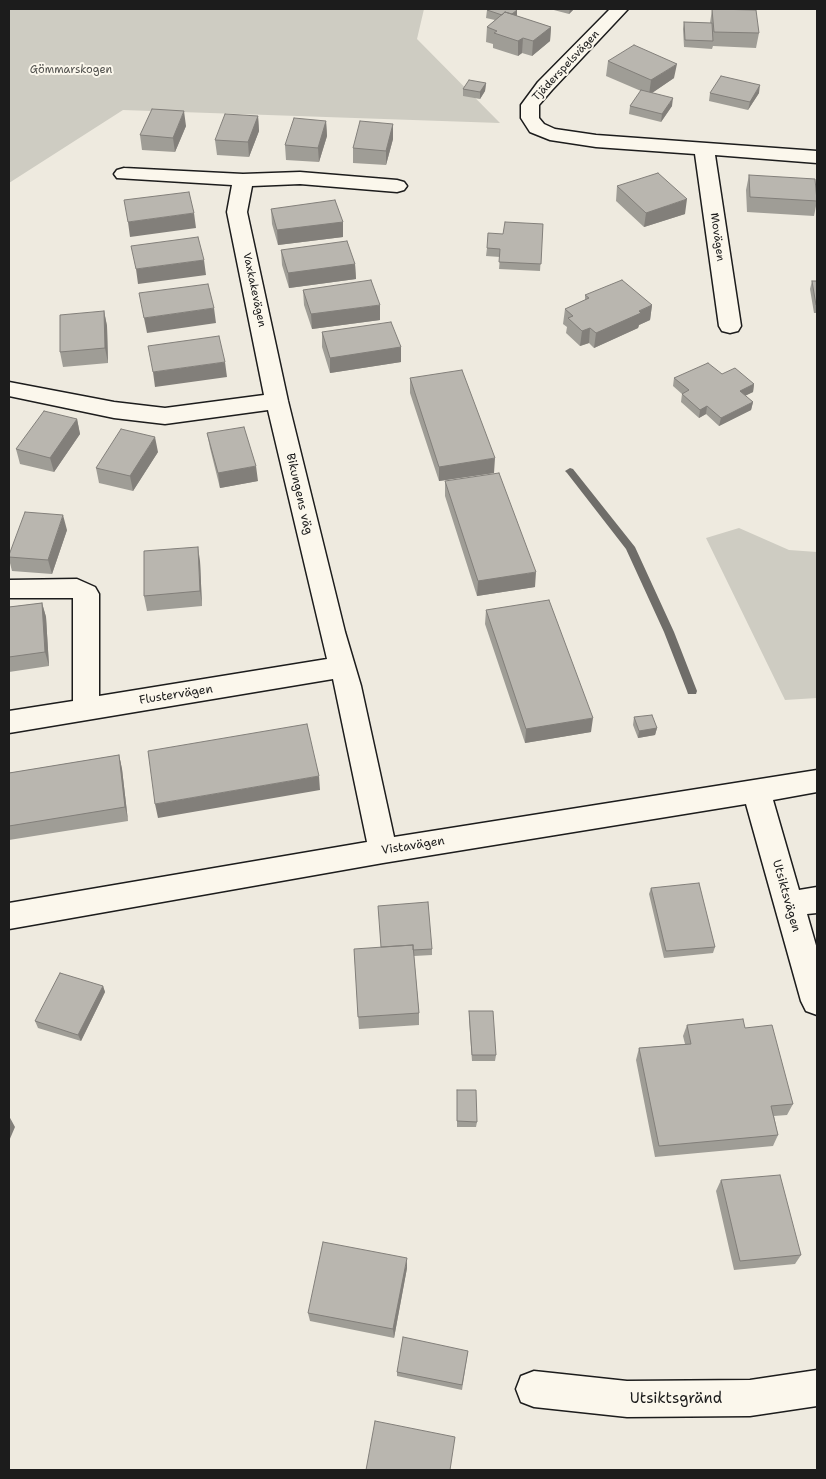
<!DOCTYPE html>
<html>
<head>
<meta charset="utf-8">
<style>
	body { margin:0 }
	#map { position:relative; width:826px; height:1479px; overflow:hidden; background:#eeeadf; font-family:"Shantell Sans",sans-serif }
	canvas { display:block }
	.frame { position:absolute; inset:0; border:10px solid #1c1c1c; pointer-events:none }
</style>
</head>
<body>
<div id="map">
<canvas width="826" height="1479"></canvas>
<div class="frame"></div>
</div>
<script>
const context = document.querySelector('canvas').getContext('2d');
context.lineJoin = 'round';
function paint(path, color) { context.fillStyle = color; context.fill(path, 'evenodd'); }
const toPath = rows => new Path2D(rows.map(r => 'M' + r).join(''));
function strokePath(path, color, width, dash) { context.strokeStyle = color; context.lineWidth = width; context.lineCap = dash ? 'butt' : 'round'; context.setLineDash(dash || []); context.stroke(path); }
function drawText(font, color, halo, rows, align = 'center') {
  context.font = font + ' "Shantell Sans",sans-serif'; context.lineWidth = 4; context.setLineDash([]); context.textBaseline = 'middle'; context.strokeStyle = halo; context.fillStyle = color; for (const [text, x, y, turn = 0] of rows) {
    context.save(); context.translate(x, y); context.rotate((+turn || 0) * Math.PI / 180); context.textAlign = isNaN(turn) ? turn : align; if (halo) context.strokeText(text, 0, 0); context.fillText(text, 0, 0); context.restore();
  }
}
paint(toPath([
	[9,9,424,9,417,39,500,123,123,110,9,183],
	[739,528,789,550,817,552,817,698,785,700,706,538]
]), '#ceccc2');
paint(toPath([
	[570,468,573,469,635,547,674,632,697,691,696,694,688,694,687,691,664,632,626,549,567,473,565,471,570,468]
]), '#6f6d69');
const minor = toPath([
	[610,9,628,9,552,90,539,105,539,118,544,124,555,129,596,135,817,151,817,163,715,155,741,326,738,331,730,333,722,331,719,326,695,154,596,147,550,140,530,132,521,118,521,105,538,82,610,9],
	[124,168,243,174,300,172,397,180,404,182,407,186,404,190,397,192,300,184,252,186,247,212,288,401,345,632,361,686,394,837,817,770,817,792,773,800,799,890,817,887,817,913,807,914,817,949,817,1015,806,1011,801,1001,746,804,383,863,9,929,9,903,367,842,333,679,9,733,9,711,73,701,73,598,9,598,9,580,77,579,95,587,99,594,99,696,327,659,268,410,165,424,114,418,9,396,9,382,114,402,165,408,264,395,227,212,232,185,117,178,114,174,117,170,124,168],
	[817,1370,817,1406,750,1416,627,1417,534,1407,521,1402,516,1389,521,1376,534,1371,627,1381,750,1380,817,1370]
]);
strokePath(minor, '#1c1c1c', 3);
paint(minor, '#fbf7ec');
paint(toPath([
	[550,9,574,9,569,14],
	[712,9,759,33,756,48,713,46,712,49,684,47,683,29,684,22,710,23],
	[487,10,517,10,517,16,551,27,550,41,532,56,522,53,518,56,493,48,493,44,486,42,487,27,495,20,486,18],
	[608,61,674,78,652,93,672,106,661,122,629,114,630,106,641,91,606,76],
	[486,83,485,91,480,99,463,96,463,89],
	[710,93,759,93,748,110,709,101],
	[258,116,259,131,249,157,217,155,215,140],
	[326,121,327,136,319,162,286,160,285,145],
	[393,124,393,139,386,165,353,163,353,148],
	[186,126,175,152,142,150,140,135],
	[749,175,817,201,814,216,747,212,746,190],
	[617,186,685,214,644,227,616,201],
	[271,209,343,222,343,237,278,245,272,224],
	[543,224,540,271,499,269,500,257,486,256,487,248,503,234],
	[281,250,355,264,356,279,289,288,282,265],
	[812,281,817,281,817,313,814,313,810,289],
	[303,290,380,320,312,329,304,305],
	[585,295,652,305,650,320,639,325,638,328,594,348,589,343,580,346,566,333,567,327,563,324,565,309,585,300],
	[104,311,107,326,108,363,63,367,60,352],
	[322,332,401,347,401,362,330,373,322,347],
	[722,374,754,384,753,392,745,396,753,402,751,410,719,426,706,414,699,418,681,402,682,394,673,386,674,378],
	[410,378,494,473,439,481,410,393],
	[77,419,80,434,54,472,20,464,16,449],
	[207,433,258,481,220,488,210,448],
	[158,452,133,491,99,483,96,468],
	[445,481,535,587,477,596,445,496],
	[67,530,52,574,12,571,9,559,9,555],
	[200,561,202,606,147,611,144,596],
	[42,603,46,617,49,666,9,672,9,607],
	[486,610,591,732,525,743,485,624],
	[634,717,657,728,655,735,638,738,633,725],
	[119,755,122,769,128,821,9,840,9,773],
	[651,888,715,947,713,953,664,958,649,894],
	[354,949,432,949,432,955,414,956,419,1013,419,1025,359,1029],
	[103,986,105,992,81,1041,38,1028,35,1021],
	[469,1011,496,1055,495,1061,472,1061,469,1018],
	[687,1025,745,1028,793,1104,787,1115,774,1116,778,1135,773,1146,655,1157,636,1060,639,1048,685,1044,683,1036],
	[457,1090,477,1122,476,1127,457,1127],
	[721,1180,801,1255,795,1264,734,1270,716,1191],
	[407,1268,394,1338,310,1321,308,1313],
	[468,1351,462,1390,397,1376,397,1372]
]), '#9f9d96');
paint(toPath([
	[570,9,574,9,569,14],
	[517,10,517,17,509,17],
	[551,27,550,41,532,56,533,41],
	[523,38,522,53,518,56,518,41],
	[677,64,674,78,649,95,651,80],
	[486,83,485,91,480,99,480,92],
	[760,85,759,93,748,110,750,102],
	[673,98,672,106,661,122,662,114],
	[184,111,186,126,175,152,173,138],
	[258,116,259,131,249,157,248,142],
	[326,121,327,136,319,162,318,148],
	[393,124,393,139,386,165,386,151],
	[687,199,685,214,644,227,646,213],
	[194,213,196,228,130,237,128,222],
	[343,222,343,237,278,245,277,230],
	[204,260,206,275,138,284,136,269],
	[355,264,356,279,289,288,288,273],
	[380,305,380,320,312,329,311,314],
	[652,305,650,320,639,325,638,328,594,348,596,333],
	[214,308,216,323,147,333,144,318],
	[104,311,107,326,108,363,105,348],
	[590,328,589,343,580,346,582,331],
	[401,347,401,362,330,373,330,358],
	[225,362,227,377,155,387,153,372],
	[754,384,753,392,738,399,740,391],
	[753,402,751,410,719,426,721,418],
	[707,406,706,414,699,418,700,410],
	[77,419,80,434,54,472,50,458],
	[155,437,158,452,133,491,130,476],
	[495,458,494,473,439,481,439,467],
	[256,466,258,481,220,488,218,473],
	[63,515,67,530,52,574,48,560],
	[198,547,200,561,202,606,200,591],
	[536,572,535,587,477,596,478,581],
	[42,603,46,617,49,666,45,652],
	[593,718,591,732,525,743,526,729],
	[657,728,655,735,638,738,639,731],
	[119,755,122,769,128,821,125,807],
	[319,776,320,790,158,818,155,804],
	[103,986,105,992,81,1041,78,1035],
	[9,1116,15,1127,9,1141],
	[407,1258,407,1268,394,1338,393,1329]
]), '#827f7a');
const building = toPath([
	[488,9,514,9,517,10,512,14,505,12,502,15,487,10,488,9],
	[712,9,756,10,759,33,714,32,712,9],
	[505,12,551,27,533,41,523,38,518,41,494,33,497,31,487,27,505,12],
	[684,22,712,23,713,41,685,40,684,22],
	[634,45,677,64,651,80,608,61,634,45],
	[721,76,760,85,750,102,710,93,721,76],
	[469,80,486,83,480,92,463,89,469,80],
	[641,90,673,98,662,114,630,106,641,90],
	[152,109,184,111,173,138,140,135,152,109],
	[225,114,258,116,248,142,215,140,225,114],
	[294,118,326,121,318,148,285,145,294,118],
	[360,121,393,124,386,151,353,148,360,121],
	[658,173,687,199,646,213,617,186,658,173],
	[749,175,815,179,817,201,750,197,749,175],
	[189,192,194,213,128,222,124,200,189,192],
	[335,200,343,222,277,230,271,209,335,200],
	[505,222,543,224,541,264,499,262,500,249,487,248,488,233,503,234,505,222],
	[198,237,204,260,136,269,131,246,198,237],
	[347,241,355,264,288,273,281,250,347,241],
	[371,280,380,305,311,314,303,290,371,280],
	[622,280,652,305,639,311,641,313,596,333,590,328,582,331,568,318,573,316,565,309,589,298,585,295,622,280],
	[812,281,817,281,817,305,816,305,812,281],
	[208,284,214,308,144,318,139,293,208,284],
	[104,311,105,348,60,352,60,315,104,311],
	[391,322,401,347,330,358,322,332,391,322],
	[219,336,225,362,153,372,148,346,219,336],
	[708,363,722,374,735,368,754,384,740,391,753,402,721,418,707,406,700,410,682,394,689,390,674,378,708,363],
	[462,370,495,458,439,467,410,378,462,370],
	[44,411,77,419,50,458,16,449,44,411],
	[244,427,256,466,218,473,207,433,244,427],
	[121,429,155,437,130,476,96,468,121,429],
	[499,473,536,572,478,581,445,481,499,473],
	[25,512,63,515,48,560,9,557,9,555,25,512],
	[198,547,200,591,144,596,144,551,198,547],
	[549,600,593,718,526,729,486,610,549,600],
	[42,603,45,652,9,657,9,607,42,603],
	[652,715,657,728,639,731,634,717,652,715],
	[307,724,319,776,155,804,148,751,307,724],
	[119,755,125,807,9,826,9,773,119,755],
	[699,883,715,947,666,951,651,888,699,883],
	[428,902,432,949,413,950,413,945,381,947,378,906,428,902],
	[413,945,419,1013,358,1017,354,949,413,945],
	[60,973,103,986,78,1035,35,1021,60,973],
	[469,1011,493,1011,496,1055,472,1055,469,1011],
	[743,1019,745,1028,772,1025,793,1104,771,1106,778,1135,659,1146,639,1048,691,1044,687,1025,743,1019],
	[457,1090,476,1090,477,1122,457,1121,457,1090],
	[780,1175,801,1255,740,1261,721,1180,780,1175],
	[323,1242,407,1258,393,1329,308,1313,323,1242],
	[403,1337,468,1351,462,1385,397,1372,403,1337],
	[375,1421,455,1437,450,1470,366,1470,375,1421]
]);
paint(building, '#b9b6af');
strokePath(building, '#827f7a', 1);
drawText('11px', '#1c1c1c', '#fbf7ec', [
	["Tjäderspelsvägen",566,66,-47],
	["Movägen",717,237,82],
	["Vaxkakevägen",254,290,78]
]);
drawText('11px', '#51514e', '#fbf7ec', [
	["Gömmarskogen",71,70]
]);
drawText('12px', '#1c1c1c', '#fbf7ec', [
	["Bikungens väg",299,494,77],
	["Flustervägen",176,695,-9],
	["Vistavägen",413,846,-9],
	["Utsiktsvägen",786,896,74]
]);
drawText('15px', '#1c1c1c', '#fbf7ec', [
	["Utsiktsgränd",676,1399]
]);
</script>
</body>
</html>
